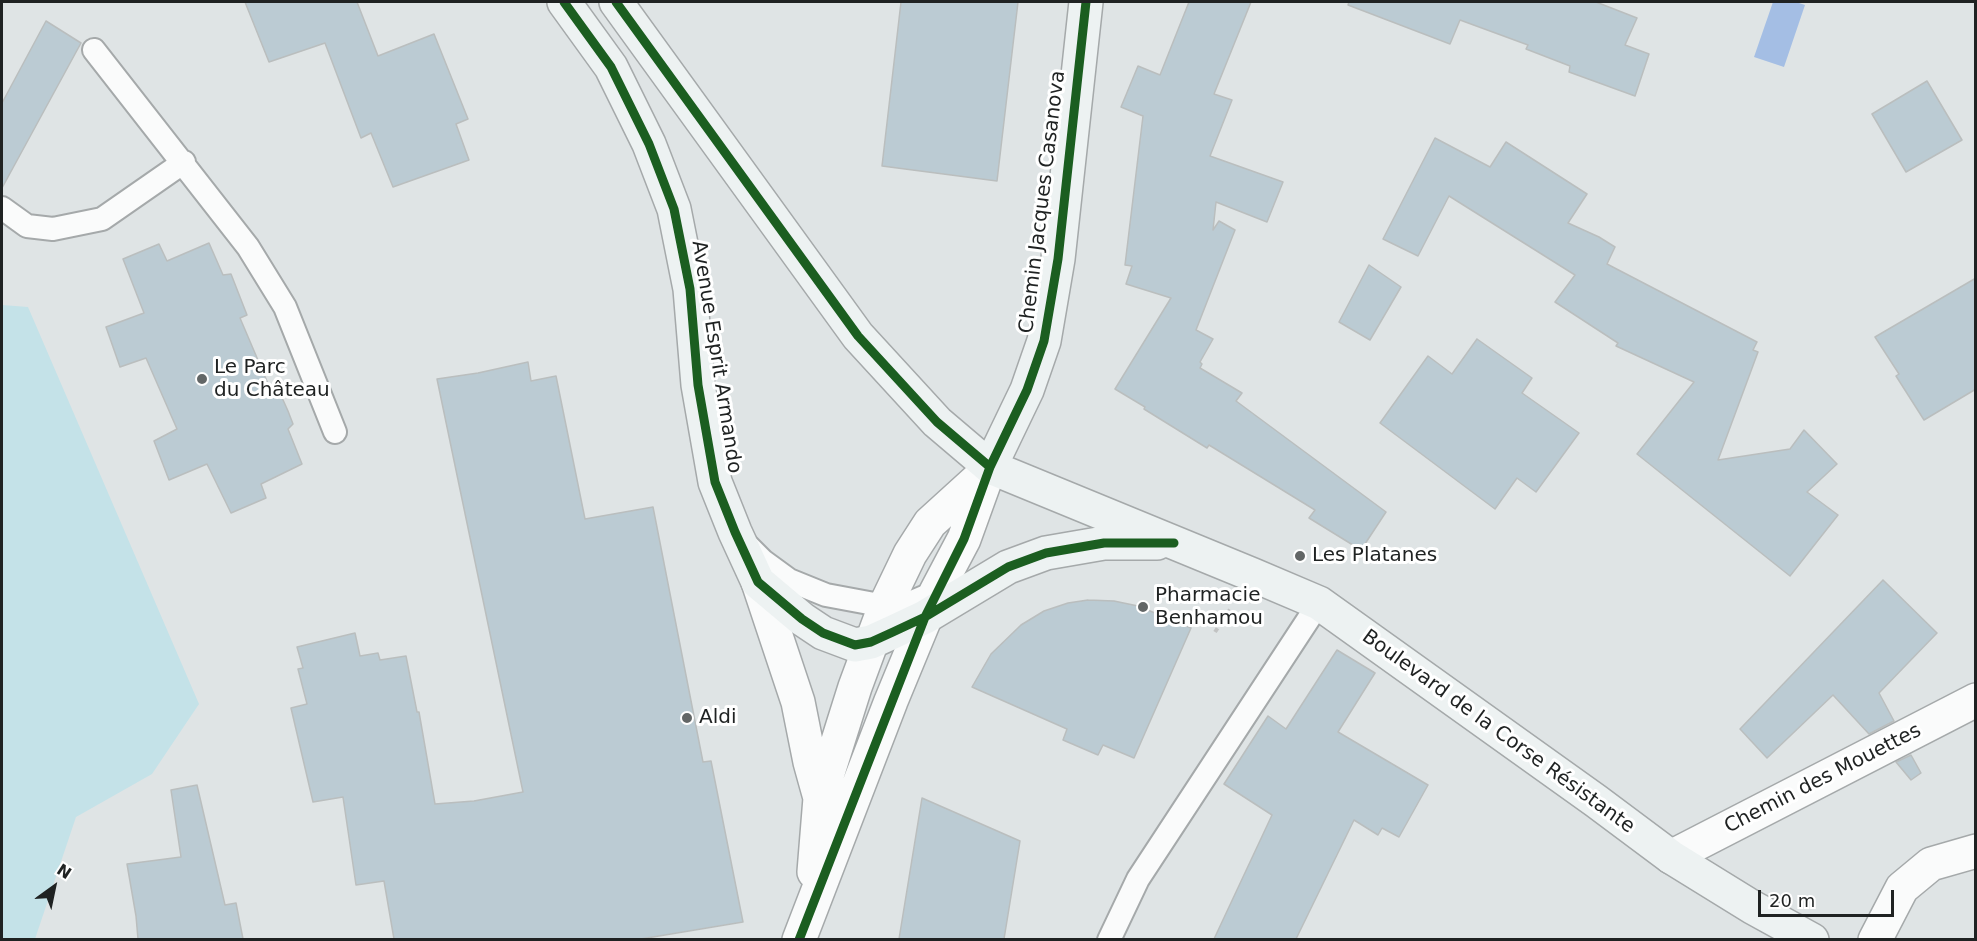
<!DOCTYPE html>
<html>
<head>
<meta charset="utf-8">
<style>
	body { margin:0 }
	#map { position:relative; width:1977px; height:941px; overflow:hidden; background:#dfe4e5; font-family:"DejaVu Sans",sans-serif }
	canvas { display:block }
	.frame { position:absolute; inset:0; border:3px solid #1f2222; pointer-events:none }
	.north { position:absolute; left:24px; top:857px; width:60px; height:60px; -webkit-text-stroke:4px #fff; paint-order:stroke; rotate:33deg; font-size:16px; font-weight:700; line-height:24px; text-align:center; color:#1f2222 }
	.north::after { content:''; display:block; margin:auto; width:21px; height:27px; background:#1f2222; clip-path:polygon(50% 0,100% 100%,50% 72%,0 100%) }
	.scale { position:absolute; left:1758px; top:890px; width:136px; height:27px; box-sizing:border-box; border:3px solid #1f2222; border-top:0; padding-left:8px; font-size:18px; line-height:21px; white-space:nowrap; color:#1f2222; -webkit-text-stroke:4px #fff; paint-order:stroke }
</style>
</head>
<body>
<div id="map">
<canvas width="1977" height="941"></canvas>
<div class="frame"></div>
<div class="north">N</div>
<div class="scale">20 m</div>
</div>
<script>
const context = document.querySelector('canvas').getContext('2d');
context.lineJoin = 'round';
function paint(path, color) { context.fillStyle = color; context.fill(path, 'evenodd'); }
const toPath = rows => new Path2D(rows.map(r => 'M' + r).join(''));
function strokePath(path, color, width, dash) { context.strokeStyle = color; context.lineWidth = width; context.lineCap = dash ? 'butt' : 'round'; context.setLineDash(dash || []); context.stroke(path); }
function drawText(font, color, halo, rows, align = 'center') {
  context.font = font + ' "DejaVu Sans",sans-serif'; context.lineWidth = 6; context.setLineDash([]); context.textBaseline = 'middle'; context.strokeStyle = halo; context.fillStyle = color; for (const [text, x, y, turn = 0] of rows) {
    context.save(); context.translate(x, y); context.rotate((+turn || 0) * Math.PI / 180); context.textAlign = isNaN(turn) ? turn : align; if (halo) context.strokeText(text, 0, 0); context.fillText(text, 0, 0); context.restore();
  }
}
paint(toPath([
	[2,305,28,307,199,704,152,774,76,817,35,939,2,939]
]), '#c4e2e8');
paint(toPath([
	[1773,2,1796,2,1805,5,1784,67,1754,57]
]), '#a4bee4');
const building = toPath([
	[245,2,357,2,378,56,434,34,468,119,456,124,469,160,393,187,371,133,361,138,325,43,269,62,245,2],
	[901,2,1018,2,997,181,882,166,901,2],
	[1189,2,1251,2,1214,94,1232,100,1210,156,1283,182,1267,222,1216,202,1213,230,1219,221,1235,230,1196,330,1213,339,1200,362,1202,364,1200,368,1242,393,1236,401,1386,512,1361,550,1309,518,1315,510,1209,445,1207,448,1144,409,1145,407,1115,389,1171,298,1126,284,1132,266,1125,265,1143,116,1121,107,1138,66,1160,75,1189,2],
	[1349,2,1596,2,1637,18,1625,45,1649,54,1635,96,1569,72,1570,66,1526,49,1528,45,1460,20,1450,44,1348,5,1349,2],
	[46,21,81,43,2,188,2,103,46,21],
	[1927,81,1962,140,1906,172,1872,114,1927,81],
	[1435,138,1490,167,1506,142,1587,194,1568,223,1599,237,1615,247,1607,264,1757,342,1753,350,1758,352,1718,460,1790,449,1804,430,1837,464,1807,492,1838,515,1790,576,1637,454,1694,382,1616,346,1618,343,1555,302,1575,275,1449,196,1418,256,1383,239,1435,138],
	[209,243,223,275,231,274,247,315,240,318,272,393,279,391,288,411,293,424,288,429,302,464,261,484,266,498,231,513,207,464,169,480,154,441,177,429,146,358,120,367,106,327,144,313,123,259,159,244,167,261,209,243],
	[1369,265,1401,287,1370,340,1339,322,1369,265],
	[1976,278,1976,389,1924,420,1896,376,1899,374,1875,337,1976,278],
	[1477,339,1532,378,1522,393,1579,433,1536,492,1517,478,1495,509,1380,423,1428,356,1452,374,1477,339],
	[528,362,531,381,556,376,585,519,653,507,703,762,711,761,743,922,641,939,394,939,384,881,356,885,343,797,313,802,291,708,307,704,298,669,303,668,297,647,355,633,360,656,378,653,380,660,406,656,417,712,419,712,435,804,474,801,523,792,437,379,478,373,528,362],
	[1883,580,1937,633,1879,693,1894,721,1869,734,1833,695,1767,758,1740,729,1883,580],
	[1088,600,1114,601,1138,606,1191,628,1134,758,1103,745,1098,755,1063,740,1067,729,972,687,991,654,1021,625,1044,611,1068,603,1088,600],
	[1337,650,1375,673,1338,732,1428,785,1399,837,1382,828,1378,835,1354,820,1296,939,1214,939,1272,815,1224,784,1268,716,1286,729,1337,650],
	[1911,755,1921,773,1911,780,1896,762,1911,755],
	[197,785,225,905,236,903,243,939,138,939,136,916,127,864,181,857,171,790,197,785],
	[922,798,1020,841,1004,939,899,939,922,798]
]);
paint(building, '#bbcbd3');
strokePath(building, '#babebe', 1.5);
const lane = toPath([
	[94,50,248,247,285,307,335,432],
	[2,208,27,226,53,229,102,219,184,162],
	[746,544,763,561,789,580,826,595,885,606,910,603,936,592],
	[1109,940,1138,879,1319,603]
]);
const street = toPath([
	[758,582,798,702,810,762,820,798],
	[1671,857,1976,700],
	[814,872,820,798,855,687,885,606,910,554,930,523,985,473],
	[799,940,891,701,936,592,964,539,990,467],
	[1875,940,1902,888,1931,864,1976,851]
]);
const secondary = toPath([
	[564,2,611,67,649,144,674,209,690,289,698,385,715,482,735,532,758,582,802,619,823,633,855,645,871,642,893,632,925,617,1008,567,1046,553,1104,543,1157,543],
	[616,2,858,336,937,422,990,467,1253,575,1319,603,1596,801,1671,857,1752,907,1812,940],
	[990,467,1027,390,1044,341,1058,259,1086,2]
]);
strokePath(lane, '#a5a9aa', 26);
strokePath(street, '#a5a9aa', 36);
strokePath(secondary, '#a5a9aa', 36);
strokePath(toPath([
	[1215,632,1231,608]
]), '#c2c3c3', 4, [4.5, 3]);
strokePath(lane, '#fafbfb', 22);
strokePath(street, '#fafbfb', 33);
strokePath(secondary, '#edf2f2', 33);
strokePath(toPath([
	[564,2,611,67,649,144,674,209,690,289,698,385,715,482,735,532,758,582,802,619,823,633,855,645,871,642,893,632,925,617,1008,567,1046,553,1104,543,1174,543],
	[616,2,858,336,937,422,990,467],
	[799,940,925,617,964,539,990,467,1027,390,1044,341,1058,259,1086,2]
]), '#1b5e20', 9);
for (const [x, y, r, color] of [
	[202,379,6,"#626666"],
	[1300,556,6,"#626666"],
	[1143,607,6,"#626666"],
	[687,718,6,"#626666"]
]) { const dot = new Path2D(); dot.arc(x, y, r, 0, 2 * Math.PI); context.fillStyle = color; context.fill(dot); strokePath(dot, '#fff', 2); }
drawText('20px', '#1f2222', '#fff', [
	["Chemin Jacques Casanova",1043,202,-83],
	["Avenue Esprit Armando",716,357,81],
	["Boulevard de la Corse Résistante",1498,732,36],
	["Chemin des Mouettes",1823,779,-27]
]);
drawText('20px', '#1f2222', '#fff', [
	["Le Parc",214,368],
	["du Château",214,391],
	["Les Platanes",1312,556],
	["Pharmacie",1155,596],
	["Benhamou",1155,619],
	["Aldi",699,718]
], 'left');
</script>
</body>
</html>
